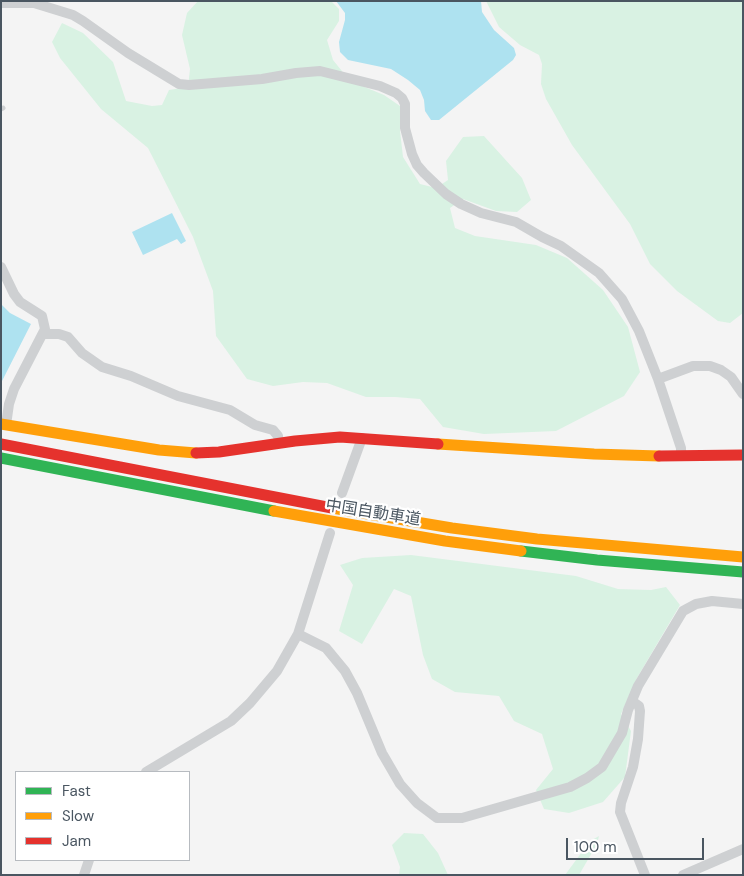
<!DOCTYPE html>
<html>
<head>
<meta charset="utf-8">
<style>
	body { margin:0 }
	#map { position:relative; width:744px; height:876px; overflow:hidden; background:#f4f4f4; font-family:"DM Sans",sans-serif }
	canvas { display:block }
	.frame { position:absolute; inset:0; border:2px solid #4a5661; pointer-events:none }
	.legend { position:absolute; left:15px; top:771px; width:175px; height:90px; box-sizing:border-box; background:#fff; border:1px solid #b7bbc0; margin:0; padding:6px 9px; list-style:none; font-size:15px; color:#4a5661 }
	.legend li { display:flex; align-items:center; gap:10px; height:25px }
	.legend b { width:25px; border:1px solid #b7bbc0 }
	.scale { position:absolute; left:566px; top:838px; width:138px; height:22px; box-sizing:border-box; border:2px solid #4a5661; border-top:0; padding-left:6px; font-size:15px; line-height:18px; white-space:nowrap; color:#4a5661; -webkit-text-stroke:4px #fff; paint-order:stroke }
</style>
</head>
<body>
<div id="map">
<canvas width="744" height="876"></canvas>
<div class="frame"></div>
<ul class="legend">
<li><b style="height:6px;background:#30b455"></b>Fast</li>
<li><b style="height:6px;background:#ff9f0a"></b>Slow</li>
<li><b style="height:6px;background:#e5322d"></b>Jam</li>
</ul>
<div class="scale">100 m</div>
</div>
<script>
const context = document.querySelector('canvas').getContext('2d');
context.lineJoin = 'round';
function paint(path, color) { context.fillStyle = color; context.fill(path, 'evenodd'); }
const toPath = rows => new Path2D(rows.map(r => 'M' + r).join(''));
function strokePath(path, color, width, dash) { context.strokeStyle = color; context.lineWidth = width; context.lineCap = dash ? 'butt' : 'round'; context.setLineDash(dash || []); context.stroke(path); }
function drawText(font, color, halo, rows, align = 'center') {
  context.font = font + ' "DM Sans","Noto Sans JP",sans-serif'; context.lineWidth = 4.5; context.setLineDash([]); context.textBaseline = 'middle'; context.strokeStyle = halo; context.fillStyle = color; for (const [text, x, y, turn = 0] of rows) {
    context.save(); context.translate(x, y); context.rotate((+turn || 0) * Math.PI / 180); context.textAlign = isNaN(turn) ? turn : align; if (halo) context.strokeText(text, 0, 0); context.fillText(text, 0, 0); context.restore();
  }
}
paint(toPath([
	[198,1,331,1,339,9,339,21,327,40,333,60,350,81,384,95,400,106,400,131,403,157,420,184,436,188,448,180,446,161,463,137,484,136,522,178,531,200,517,212,496,211,463,199,450,208,455,228,475,236,536,245,567,258,603,290,628,327,640,372,624,396,556,431,484,434,443,427,420,399,395,397,366,397,327,383,303,382,273,386,247,379,216,336,213,291,193,237,148,148,101,109,60,58,52,42,62,23,83,33,113,62,126,101,152,106,162,105,169,90,188,87,190,69,182,35,187,13],
	[486,1,743,1,743,313,730,323,718,321,677,291,650,264,630,224,572,145,546,99,541,84,542,64,539,55,520,45,499,27],
	[411,555,576,576,618,589,651,590,666,587,680,605,637,678,621,714,631,731,625,777,603,802,569,813,544,809,536,790,553,769,542,734,514,721,499,696,455,692,432,679,423,655,411,596,394,589,362,644,339,631,353,585,340,565,362,558],
	[404,833,423,834,438,853,448,875,399,875,400,867,392,845],
	[599,836,597,844,579,875,565,875,590,841]
]), '#d9f2e3');
paint(toPath([
	[336,1,481,1,482,12,494,30,514,48,516,55,513,60,439,120,431,120,425,111,424,100,420,90,408,80,391,69,348,60,340,52,339,42,345,20,345,13],
	[172,213,186,241,181,244,177,239,143,255,132,232],
	[1,304,10,313,31,324,1,383]
]), '#aee2f0');
strokePath(toPath([
	[1,109,3,108]
]), '#ced0d2', 5);
strokePath(toPath([
	[1,3,34,3,73,15,83,21,128,53,179,84,189,85,262,79,296,73,320,71,380,86,396,93,402,98,405,104,405,128,412,154,417,165,424,173,446,194,461,204,481,213,516,222,542,237,561,246,599,273,622,299,639,331,658,379,681,448,681,456],
	[1,267,14,294,20,302,42,316,45,329,14,389,9,404,6,425],
	[43,334,59,334,68,337,82,353,102,367,131,376,178,396,230,410,255,425,273,430,278,436,279,443],
	[658,379,693,366,710,366,721,370,731,377,743,394],
	[342,493,362,438],
	[298,634,326,648,345,671,357,693,382,753,400,784,417,803,437,818,462,818,570,787,587,778,602,767,622,733,628,710,638,686,683,611,696,604,712,601,743,604],
	[632,701,639,706,640,711,638,739,633,767,621,803,620,812,645,875],
	[146,772,231,721,250,703,277,671,298,634,330,533],
	[84,875,89,860],
	[683,875,743,849]
]), '#ced0d2', 10);
strokePath(toPath([
	[1,458,274,511],
	[521,551,597,560,743,572]
]), '#30b455', 11);
strokePath(toPath([
	[1,424,159,450,196,453],
	[438,444,594,454,659,456],
	[332,508,452,528,537,539,743,557],
	[274,511,445,541,521,551]
]), '#ff9f0a', 11);
strokePath(toPath([
	[1,444,332,508],
	[196,453,219,452,295,441,340,437,438,444],
	[659,456,743,455]
]), '#e5322d', 11);
drawText('16px', '#4a5661', '#fff', [
	["中国自動車道",373,513,9]
]);
</script>
</body>
</html>
